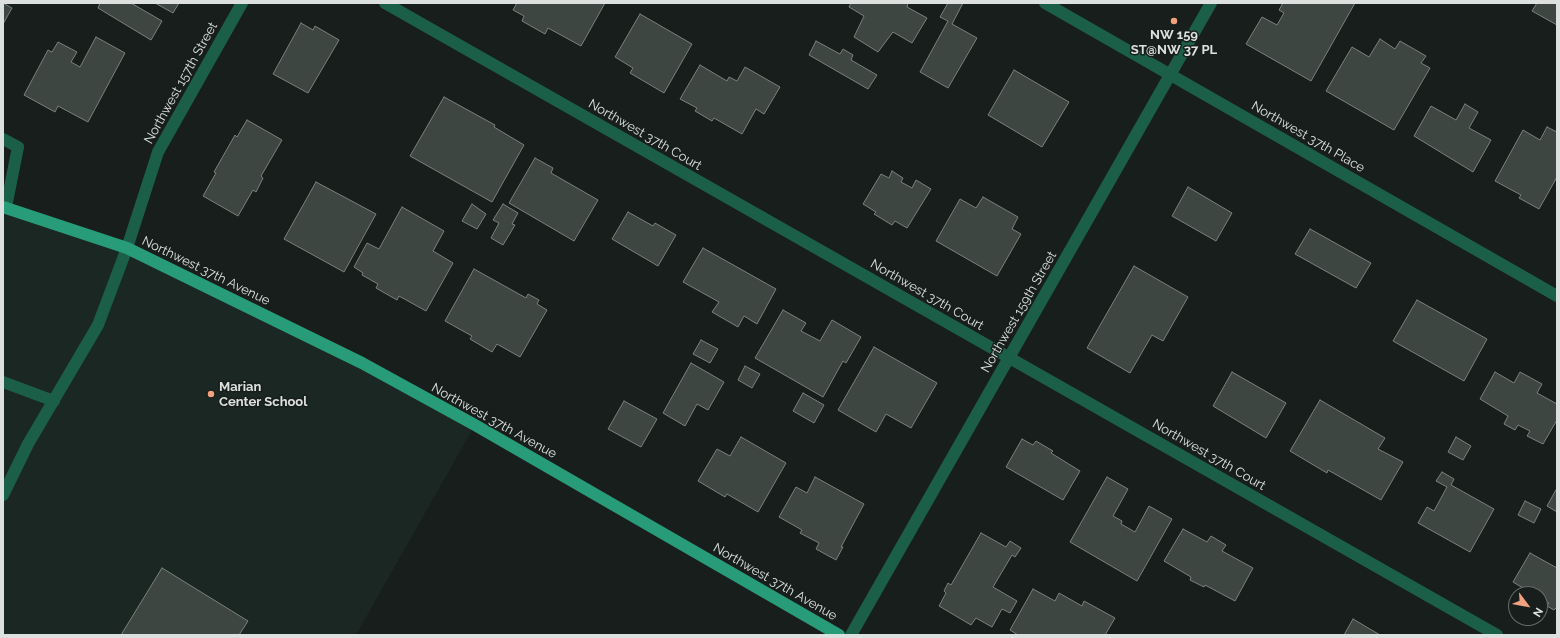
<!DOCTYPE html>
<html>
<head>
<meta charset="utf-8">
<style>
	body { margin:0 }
	#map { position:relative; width:1560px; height:638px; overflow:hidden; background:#181e1b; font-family:Raleway,sans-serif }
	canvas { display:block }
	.frame { position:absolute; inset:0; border:4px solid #dce1df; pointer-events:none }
	.north { position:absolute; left:1508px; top:586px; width:40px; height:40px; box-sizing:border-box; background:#181e1b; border:1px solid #666c69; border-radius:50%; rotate:122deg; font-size:11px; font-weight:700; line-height:16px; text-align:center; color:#dce1df }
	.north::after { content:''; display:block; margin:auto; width:14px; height:18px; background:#f2a17e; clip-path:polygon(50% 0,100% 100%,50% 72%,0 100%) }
</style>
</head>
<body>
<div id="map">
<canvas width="1560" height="638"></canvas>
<div class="frame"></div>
<div class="north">N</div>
</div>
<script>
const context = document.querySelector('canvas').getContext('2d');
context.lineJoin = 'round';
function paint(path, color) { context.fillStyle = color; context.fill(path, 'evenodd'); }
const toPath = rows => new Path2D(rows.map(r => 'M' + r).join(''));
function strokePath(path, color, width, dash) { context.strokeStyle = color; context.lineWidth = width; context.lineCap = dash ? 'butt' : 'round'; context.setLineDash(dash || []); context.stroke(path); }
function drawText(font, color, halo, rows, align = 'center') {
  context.font = font + ' Raleway,sans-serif'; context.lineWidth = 3; context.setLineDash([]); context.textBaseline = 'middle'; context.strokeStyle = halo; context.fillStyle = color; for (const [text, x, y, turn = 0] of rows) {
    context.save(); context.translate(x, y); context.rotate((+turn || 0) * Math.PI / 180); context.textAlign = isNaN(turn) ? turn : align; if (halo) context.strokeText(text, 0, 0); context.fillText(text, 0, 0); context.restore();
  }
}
paint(toPath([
	[3,207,108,239,475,425,356,635,3,635]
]), '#1a2722');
const building = toPath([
	[3,3,12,8,3,24,3,3],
	[100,3,131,3,162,21,151,40,98,8,100,3],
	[155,3,179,3,173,13,155,3],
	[517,3,605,3,581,46,548,28,545,34,522,21,524,16,513,10,517,3],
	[851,3,908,3,907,7,927,18,912,43,893,32,878,52,854,37,864,16,849,7,851,3],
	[948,3,963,3,952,24,977,38,948,88,920,72,948,21,940,17,948,3],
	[1283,3,1355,3,1311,81,1246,44,1262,17,1277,25,1284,13,1279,10,1283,3],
	[1537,3,1557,3,1557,25,1532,11,1537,3],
	[640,14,692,44,664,93,630,73,633,68,615,57,640,14],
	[301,23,313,30,315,26,339,40,308,93,273,74,301,23],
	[96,37,125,53,88,122,58,106,55,112,24,95,48,50,52,52,58,42,77,52,71,62,80,67,96,37],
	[1380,39,1395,49,1400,41,1426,56,1421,63,1430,68,1394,130,1326,91,1352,47,1369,57,1380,39],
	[816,41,840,54,843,49,853,55,851,60,877,75,868,89,809,55,816,41],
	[700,65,727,81,729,77,737,81,745,67,780,87,764,114,756,109,742,134,714,118,712,121,695,111,697,108,680,99,700,65],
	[1014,70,1069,102,1042,147,988,115,1014,70],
	[444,97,495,125,494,127,524,145,492,202,410,156,444,97],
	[1465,104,1478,112,1469,128,1491,140,1473,172,1414,136,1431,106,1456,120,1465,104],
	[247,120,282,140,261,176,263,178,256,192,253,190,238,216,203,196,216,173,214,172,235,135,237,137,247,120],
	[1547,127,1557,132,1557,177,1539,209,1519,198,1521,195,1495,181,1523,130,1540,140,1547,127],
	[535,158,553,168,551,173,598,200,574,241,509,203,535,158],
	[892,171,903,178,901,182,912,188,916,180,931,189,907,228,895,221,892,225,874,214,876,212,863,204,881,174,889,178,892,171],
	[316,182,376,214,344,272,284,239,316,182],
	[1188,187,1232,213,1216,241,1172,216,1188,187],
	[983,197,1018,217,1012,229,1021,234,997,276,936,241,960,199,976,208,983,197],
	[472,204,486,214,477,229,462,221,472,204],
	[503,204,518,213,512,224,515,225,503,245,491,238,499,223,493,220,503,204],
	[402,207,444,231,433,251,453,263,426,311,399,296,397,300,376,288,378,284,362,275,363,273,354,267,367,243,379,249,402,207],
	[628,212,653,226,655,223,676,235,658,266,612,239,628,212],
	[1310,229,1371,263,1356,288,1295,254,1310,229],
	[703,248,776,289,757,324,744,316,738,327,712,312,719,302,683,282,703,248],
	[1134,266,1188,297,1163,341,1152,335,1130,373,1087,348,1134,266],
	[474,269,526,298,528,294,539,300,537,304,547,310,520,357,497,344,492,352,470,339,472,336,445,321,474,269],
	[1417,300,1487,339,1464,381,1393,341,1417,300],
	[783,310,806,323,801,331,820,341,832,320,861,337,846,363,843,361,823,397,755,358,783,310],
	[701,340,718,349,710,363,693,354,701,340],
	[874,347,937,383,911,428,886,414,876,432,838,410,874,347],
	[691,363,724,382,708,410,697,404,685,426,663,413,691,363],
	[745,366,760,374,752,388,738,380,745,366],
	[1232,372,1286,403,1266,438,1213,406,1232,372],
	[1495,372,1514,383,1520,372,1542,384,1537,393,1557,404,1557,420,1543,444,1527,436,1530,431,1518,425,1515,430,1504,424,1508,416,1480,399,1495,372],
	[803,393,824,405,814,423,793,411,803,393],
	[1320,400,1385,438,1378,449,1403,462,1381,500,1328,470,1327,473,1290,451,1320,400],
	[624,401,657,419,641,447,608,429,624,401],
	[741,437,786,463,758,512,727,494,725,497,698,481,717,449,730,456,741,437],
	[1456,437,1471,446,1463,460,1448,452,1456,437],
	[1022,439,1033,445,1036,441,1053,451,1051,453,1080,471,1063,500,1006,467,1022,439],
	[1442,472,1454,479,1451,485,1494,509,1470,552,1418,523,1427,507,1434,511,1447,487,1436,481,1442,472],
	[815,477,864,504,841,547,843,547,836,560,816,549,819,543,800,533,802,530,779,517,796,487,807,493,815,477],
	[1107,477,1128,489,1113,516,1122,521,1121,524,1135,532,1149,506,1172,519,1137,581,1070,542,1107,477],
	[1557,488,1557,512,1547,506,1557,488],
	[1525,501,1541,509,1534,523,1518,515,1525,501],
	[1183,529,1207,542,1211,536,1226,545,1222,551,1253,568,1235,601,1205,585,1204,587,1190,580,1191,577,1164,561,1183,529],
	[981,533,1006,547,1010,541,1021,548,1015,557,1012,555,993,587,1017,601,1010,613,1002,609,992,627,976,618,971,625,939,606,946,593,944,591,948,583,951,585,981,533],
	[1530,553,1557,568,1557,607,1554,610,1547,606,1549,603,1540,598,1540,594,1533,594,1513,582,1530,553],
	[162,568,248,621,239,635,121,635,162,568],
	[1033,589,1055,601,1059,593,1082,606,1084,601,1115,618,1105,635,1018,635,1010,630,1033,589],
	[1353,619,1380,635,1344,635,1353,619]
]);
paint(building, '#3e4642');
strokePath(building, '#7a827f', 1);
strokePath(toPath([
	[385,3,1497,635],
	[1045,3,1557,296],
	[3,139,18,147,6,207],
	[3,382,54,401],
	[3,495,28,444,98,325,127,248,158,152,242,3],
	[851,635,1211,3]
]), '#1c5f49', 12);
strokePath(toPath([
	[3,207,127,248,362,363,475,425,839,635]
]), '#289c79', 12);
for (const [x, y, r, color] of [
	[1174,21,4,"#f2a17e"],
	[211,394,4,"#f2a17e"]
]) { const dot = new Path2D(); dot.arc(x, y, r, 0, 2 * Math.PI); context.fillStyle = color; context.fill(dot); strokePath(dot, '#181e1b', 1.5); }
drawText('bold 13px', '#dce1df', '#181e1b', [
	["NW 159",1174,35],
	["ST@NW 37 PL",1174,50],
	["Marian",219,387,"left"],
	["Center School",219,402,"left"]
]);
drawText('13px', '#dce1df', '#181e1b', [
	["Northwest 157th Street",181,83,-61],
	["Northwest 37th Court",645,135,30],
	["Northwest 37th Place",1308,137,30],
	["Northwest 37th Avenue",206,271,26],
	["Northwest 37th Court",927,295,30],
	["Northwest 159th Street",1019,312,-60],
	["Northwest 37th Avenue",494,421,29],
	["Northwest 37th Court",1209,455,30],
	["Northwest 37th Avenue",775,582,30]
]);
</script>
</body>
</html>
